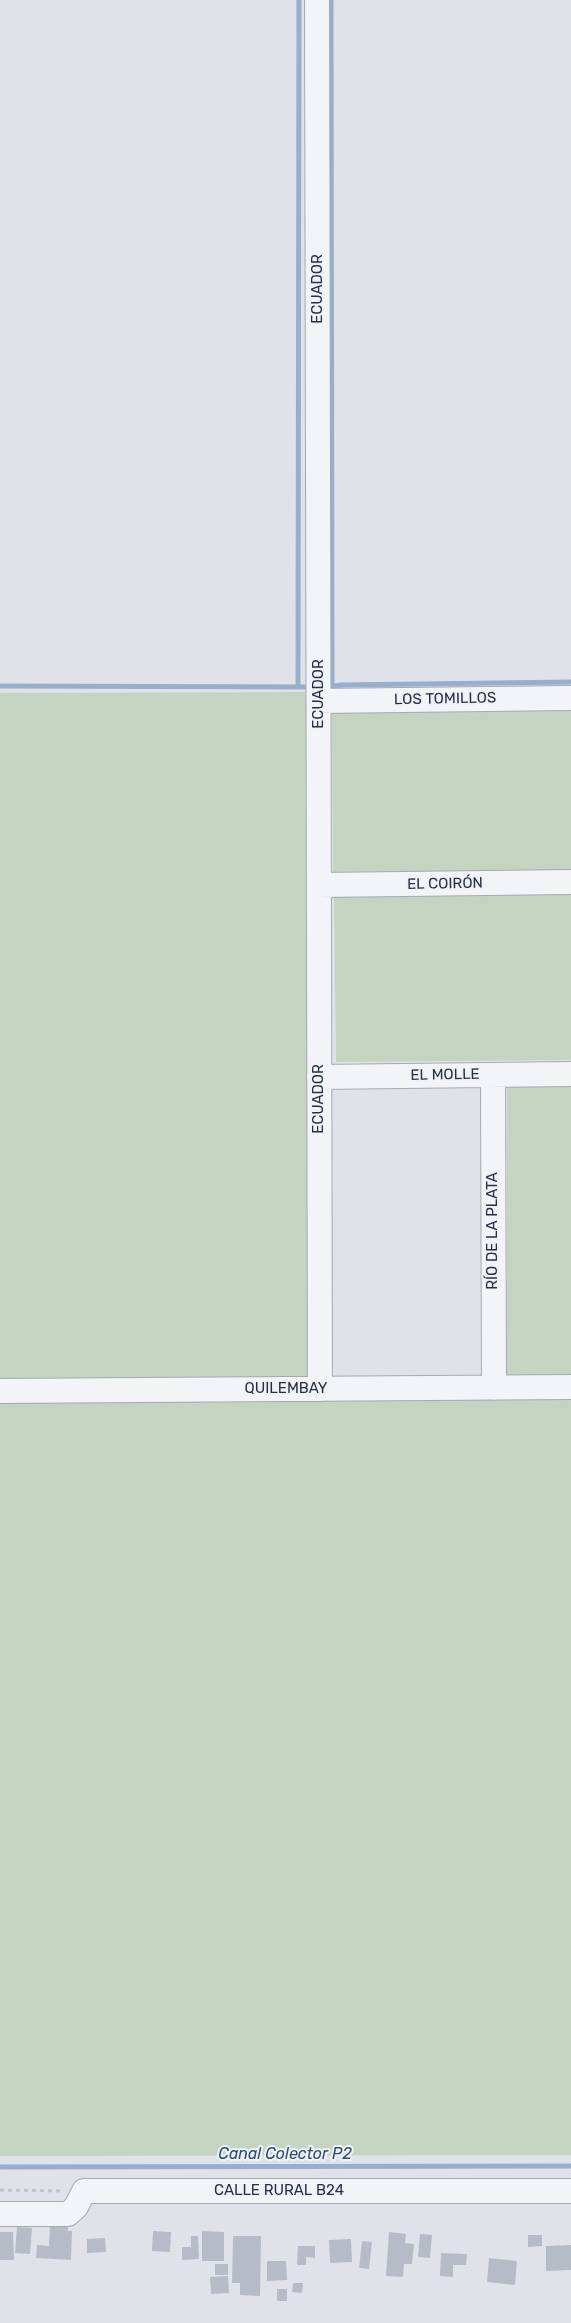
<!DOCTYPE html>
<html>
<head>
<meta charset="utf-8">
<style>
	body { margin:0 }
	canvas { display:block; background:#dfe3e9 }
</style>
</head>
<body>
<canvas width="571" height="2323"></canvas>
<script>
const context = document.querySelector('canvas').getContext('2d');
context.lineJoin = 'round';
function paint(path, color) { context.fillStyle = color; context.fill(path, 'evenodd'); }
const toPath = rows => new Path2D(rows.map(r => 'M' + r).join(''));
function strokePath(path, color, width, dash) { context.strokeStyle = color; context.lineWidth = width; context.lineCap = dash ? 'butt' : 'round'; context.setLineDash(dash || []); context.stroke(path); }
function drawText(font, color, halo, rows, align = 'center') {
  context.font = font + ' Rubik,sans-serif'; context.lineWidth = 4; context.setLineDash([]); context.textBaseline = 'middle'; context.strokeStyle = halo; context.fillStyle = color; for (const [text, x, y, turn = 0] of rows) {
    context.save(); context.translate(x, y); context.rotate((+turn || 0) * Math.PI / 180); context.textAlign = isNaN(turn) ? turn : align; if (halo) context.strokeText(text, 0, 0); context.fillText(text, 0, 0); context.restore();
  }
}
paint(toPath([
	[308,692,309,1378,0,1381,0,693],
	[571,710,571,870,333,872,332,711],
	[571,894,571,1060,336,1062,334,897],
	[507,1086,571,1086,571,1377,507,1377],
	[571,1399,571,2155,0,2156,0,1401]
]), '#c4d4c0');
strokePath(toPath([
	[331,0,332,686],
	[0,686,311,687],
	[298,687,299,0],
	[329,687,341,685,571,682],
	[0,2167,571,2166]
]), '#98afcc', 5);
paint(toPath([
	[50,2222,68,2222,68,2231,72,2231,71,2260,36,2258,37,2245,49,2246],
	[17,2227,32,2228,30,2254,15,2253],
	[153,2231,171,2232,170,2252,152,2251],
	[202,2231,224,2232,224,2261,202,2261],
	[0,2232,13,2232,14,2260,0,2260],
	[389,2232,406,2234,405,2243,414,2244,412,2264,404,2264,403,2277,386,2276],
	[420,2234,432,2235,430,2258,418,2257],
	[528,2235,542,2235,542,2246,528,2247],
	[191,2236,198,2236,199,2259,182,2260,182,2247,191,2247],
	[233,2236,261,2236,260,2296,240,2295,240,2283,232,2283],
	[105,2238,106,2252,87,2253,87,2239],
	[351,2239,352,2262,330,2263,329,2240],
	[362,2241,372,2242,369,2269,359,2268],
	[571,2245,571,2270,546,2271,546,2246],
	[298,2246,315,2246,315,2258,306,2257,306,2265,297,2265],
	[441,2253,467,2254,466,2265,453,2265,453,2277,440,2276],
	[489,2258,517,2261,515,2285,487,2282],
	[267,2261,286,2261,287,2280,267,2281],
	[215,2264,228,2264,228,2275,215,2275],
	[228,2276,229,2293,211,2294,210,2277],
	[293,2283,303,2283,302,2293,292,2292],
	[277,2289,287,2289,287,2301,277,2301]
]), '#b6bcc7');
const minor = toPath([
	[317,0,320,1389],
	[319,701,571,698],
	[319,885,571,882],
	[493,1075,494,1388],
	[319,1077,571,1074],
	[0,1391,571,1387],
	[0,2214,68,2214,76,2207,84,2191,571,2191]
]);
strokePath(minor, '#a4a9b4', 26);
strokePath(toPath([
	[0,2190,64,2191]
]), '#bdc1c8', 3, [4, 4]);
strokePath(minor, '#f2f4f7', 24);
drawText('15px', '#272f42', '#eff2f7', [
	["ECUADOR",318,289,-90],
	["ECUADOR",319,694,-90],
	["LOS TOMILLOS",445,699,-1],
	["EL COIRÓN",445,884,-1],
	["EL MOLLE",445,1075,-1],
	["ECUADOR",319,1099,-90],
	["RÍO DE LA PLATA",493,1231,-90],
	["QUILEMBAY",286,1389],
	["CALLE RURAL B24",279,2191]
]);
drawText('italic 16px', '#2e4c78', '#eff2f7', [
	["Canal Colector P2",285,2154]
]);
</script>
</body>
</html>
